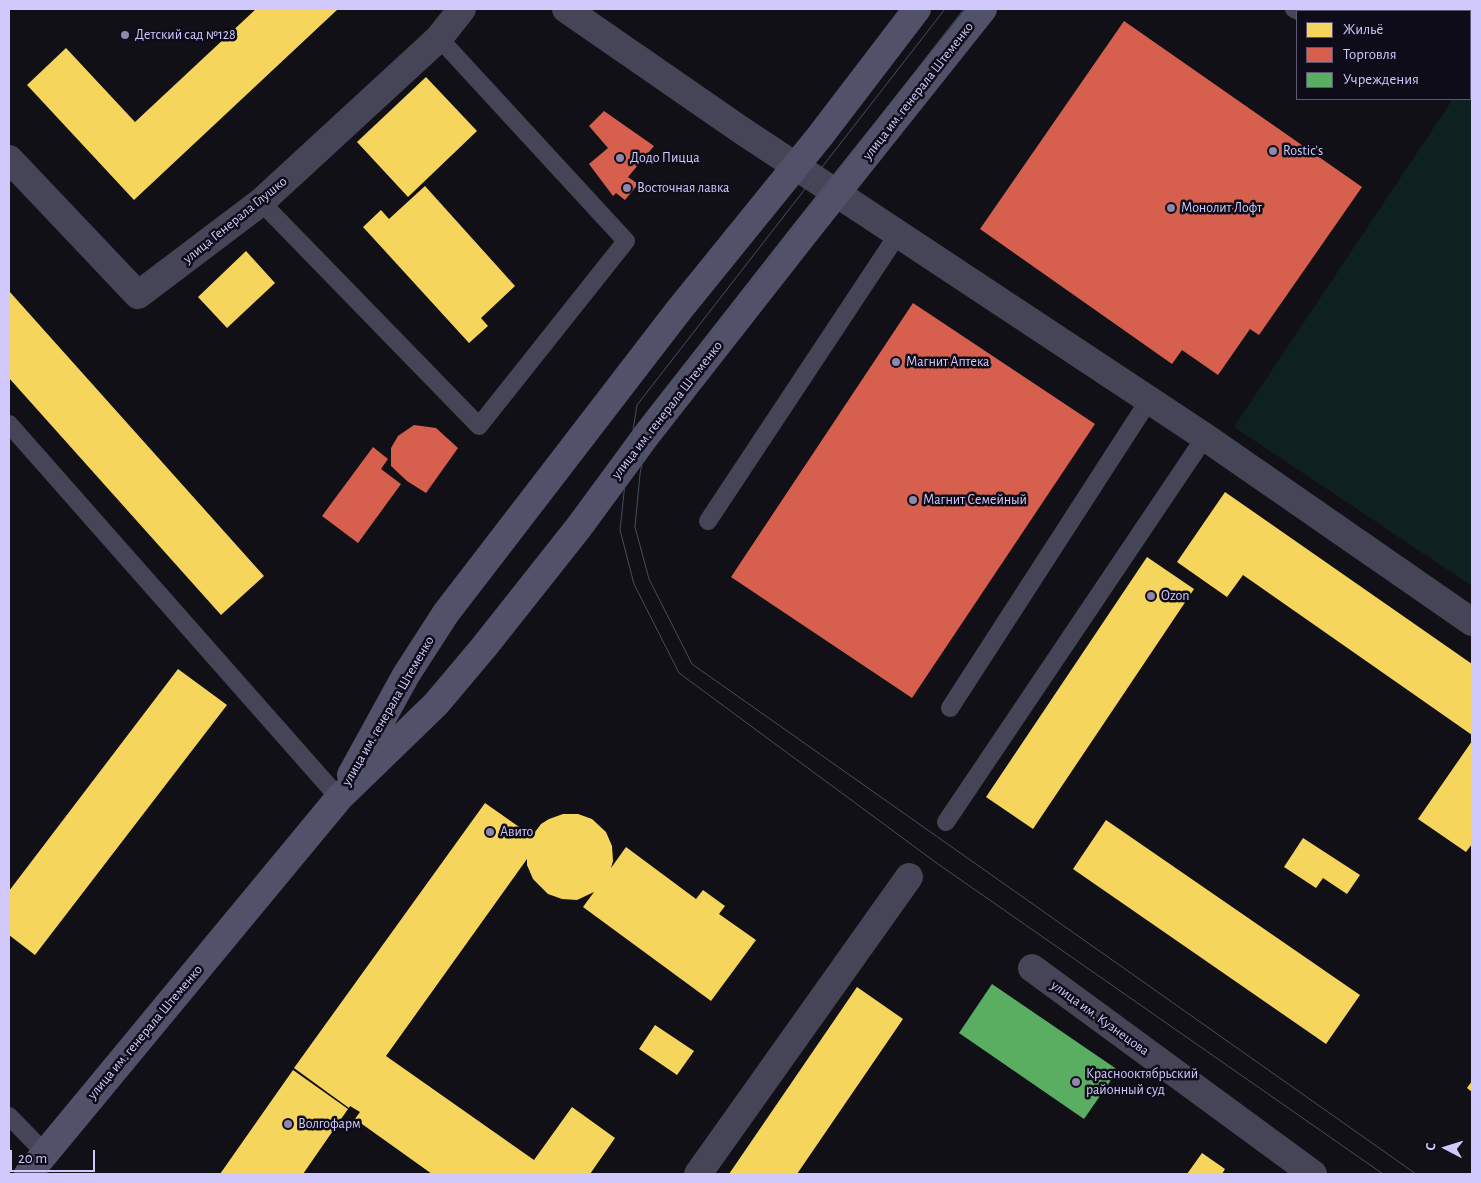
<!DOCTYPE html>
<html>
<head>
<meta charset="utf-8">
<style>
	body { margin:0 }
	#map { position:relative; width:1481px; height:1183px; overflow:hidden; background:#111016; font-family:"Alegreya Sans",sans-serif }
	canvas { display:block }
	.frame { position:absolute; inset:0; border:10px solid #d1c9fb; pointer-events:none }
	.legend { position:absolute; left:1296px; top:10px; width:175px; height:90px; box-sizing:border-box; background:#0f0c1a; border:1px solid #5d5874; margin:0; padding:6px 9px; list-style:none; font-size:15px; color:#d1c9fb }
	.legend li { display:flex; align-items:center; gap:10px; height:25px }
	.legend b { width:25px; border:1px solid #5d5874 }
	.north { position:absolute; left:1421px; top:1123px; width:50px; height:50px; -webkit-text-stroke:4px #0f0c1a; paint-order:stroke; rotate:275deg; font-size:14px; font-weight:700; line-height:20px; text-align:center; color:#d1c9fb }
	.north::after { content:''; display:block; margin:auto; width:18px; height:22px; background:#d1c9fb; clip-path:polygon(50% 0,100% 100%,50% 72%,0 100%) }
	.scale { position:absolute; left:10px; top:1150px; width:85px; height:22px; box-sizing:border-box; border:2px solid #d1c9fb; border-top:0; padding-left:6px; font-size:15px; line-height:18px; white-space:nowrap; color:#d1c9fb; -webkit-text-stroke:4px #0f0c1a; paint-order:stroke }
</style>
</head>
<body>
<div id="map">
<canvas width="1481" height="1183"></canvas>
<div class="frame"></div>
<ul class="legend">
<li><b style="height:14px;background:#f6d55c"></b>Жильё</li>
<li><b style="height:14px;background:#d6604d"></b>Торговля</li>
<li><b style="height:14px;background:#5aae61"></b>Учреждения</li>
</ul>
<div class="north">С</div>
<div class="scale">20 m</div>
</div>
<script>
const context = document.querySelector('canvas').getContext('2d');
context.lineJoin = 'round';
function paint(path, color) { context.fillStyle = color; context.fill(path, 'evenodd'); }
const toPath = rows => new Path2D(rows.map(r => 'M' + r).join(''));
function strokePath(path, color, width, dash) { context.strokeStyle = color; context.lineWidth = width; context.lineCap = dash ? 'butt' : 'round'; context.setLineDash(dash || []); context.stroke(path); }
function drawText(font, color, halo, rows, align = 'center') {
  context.font = font + ' "Alegreya Sans",sans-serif'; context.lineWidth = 5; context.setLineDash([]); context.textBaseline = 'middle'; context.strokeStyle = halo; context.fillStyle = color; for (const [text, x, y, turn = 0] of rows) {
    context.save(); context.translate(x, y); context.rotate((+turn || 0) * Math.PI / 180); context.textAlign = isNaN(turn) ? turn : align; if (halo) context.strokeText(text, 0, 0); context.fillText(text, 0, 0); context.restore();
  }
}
paint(toPath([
	[1472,70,1472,586,1234,427,1453,99,1470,99,1470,73]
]), '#0f2021');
paint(toPath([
	[256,9,338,9,134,200,27,85,66,48,135,122],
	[426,77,477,131,408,197,357,142],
	[425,186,515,286,481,318,488,326,469,343,363,227,381,210,389,219],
	[246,251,275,283,227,328,198,297],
	[9,291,264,576,221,615,9,378],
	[1225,492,1472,664,1472,735,1243,575,1227,597,1177,562],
	[1147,557,1194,589,1033,829,986,797],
	[178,669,227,705,35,955,9,935,9,891],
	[1472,741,1472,844,1466,852,1418,819],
	[485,803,532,836,541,824,549,819,563,814,578,814,592,819,606,832,612,846,613,861,611,868,626,847,696,899,703,890,725,906,719,914,756,940,711,1001,583,907,594,892,577,900,562,899,548,894,533,879,527,865,527,859,386,1056,534,1160,572,1107,615,1138,590,1174,432,1174,355,1119,360,1112,350,1106,349,1108,294,1068],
	[1106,820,1360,995,1326,1044,1073,869],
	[1303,838,1360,875,1347,894,1323,878,1316,888,1284,867],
	[857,987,903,1019,797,1174,729,1174],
	[655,1025,694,1051,677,1075,639,1049],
	[293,1070,348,1109,303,1174,220,1174],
	[1472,1081,1472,1092,1467,1088],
	[1202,1153,1225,1169,1222,1174,1187,1174]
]), '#f6d55c');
paint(toPath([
	[1124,21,1362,187,1259,335,1250,329,1218,375,1182,350,1172,364,980,229],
	[604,111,654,146,628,177,638,184,625,200,616,193,613,196,589,164,608,148,589,126],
	[913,303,1095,424,912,698,731,577],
	[414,425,436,428,458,448,426,493,407,481,391,466,391,448,398,436],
	[373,447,388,459,381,469,401,484,358,543,322,516]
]), '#d6604d');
paint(toPath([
	[992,984,1118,1070,1084,1119,959,1033]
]), '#5aae61');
strokePath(toPath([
	[1294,9,1298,11],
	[1438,11,1440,9],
	[261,202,479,426,626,241,439,38],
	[9,424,339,798],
	[708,521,898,234],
	[950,708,1149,400],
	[946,822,1205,437],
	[9,1116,45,1153]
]), '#464557', 18);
strokePath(toPath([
	[566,9,741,130,1205,437,1472,622],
	[9,159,138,295,261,202,439,38,462,9],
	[1032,968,1313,1174],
	[698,1174,909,877]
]), '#464557', 28);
strokePath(toPath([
	[351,775,406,675,446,613,679,310,820,136,917,9],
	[28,1174,339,798,436,704,484,647,579,527,648,433,807,230,983,9]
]), '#52516a', 28);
strokePath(toPath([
	[945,9,637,405,626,474,620,530,634,584,679,673,938,864,1383,1174],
	[964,9,685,367,651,418,640,474,635,527,649,579,692,664,1416,1174]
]), '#40515e', 1);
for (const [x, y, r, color] of [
	[125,35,5,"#8e88ab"],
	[1273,151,5,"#8e88ab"],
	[620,158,5,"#8e88ab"],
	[627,188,5,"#8e88ab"],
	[1171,208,5,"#8e88ab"],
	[896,362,5,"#8e88ab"],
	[913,500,5,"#8e88ab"],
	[1151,596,5,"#8e88ab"],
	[490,832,5,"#8e88ab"],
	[1076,1082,5,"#8e88ab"],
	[288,1124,5,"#8e88ab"]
]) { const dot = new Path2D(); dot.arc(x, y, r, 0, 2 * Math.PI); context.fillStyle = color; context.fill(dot); strokePath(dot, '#0f0c1a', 2); }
drawText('14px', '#d1c9fb', '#0f0c1a', [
	["Детский сад №128",135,35],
	["Rostic's",1283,151],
	["Додо Пицца",630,158],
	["Восточная лавка",637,188],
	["Монолит Лофт",1181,208],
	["Магнит Аптека",906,362],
	["Магнит Семейный",923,500],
	["Ozon",1161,596],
	["Авито",500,832],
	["Краснооктябрьский",1086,1074],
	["районный суд",1086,1090],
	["Волгофарм",298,1124]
], 'left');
drawText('14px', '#d1c9fb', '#0f0c1a', [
	["улица им. генерала Штеменко",918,91,-52],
	["улица Генерала Глушко",235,220,-39],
	["улица им. генерала Штеменко",667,410,-52],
	["улица им. генерала Штеменко",388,711,-60],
	["улица им. Кузнецова",1100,1018,36],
	["улица им. генерала Штеменко",145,1032,-50]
]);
</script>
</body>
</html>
